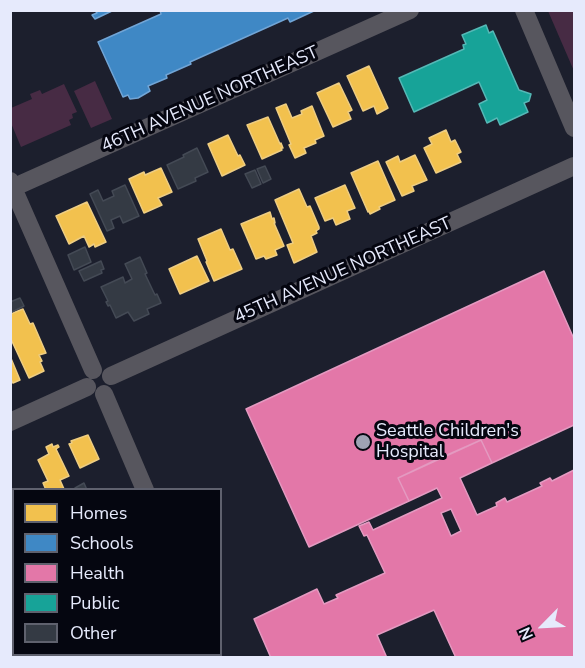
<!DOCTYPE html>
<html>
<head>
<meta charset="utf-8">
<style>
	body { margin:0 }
	#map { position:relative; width:585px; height:668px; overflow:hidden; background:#1c1f2d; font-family:"Nunito Sans",sans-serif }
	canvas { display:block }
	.frame { position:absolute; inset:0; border:12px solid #e6eafc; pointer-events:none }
	.legend { position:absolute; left:12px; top:488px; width:210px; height:168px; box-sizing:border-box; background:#050610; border:2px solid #5f616e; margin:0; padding:8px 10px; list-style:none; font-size:18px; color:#e6eafc }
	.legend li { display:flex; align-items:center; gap:12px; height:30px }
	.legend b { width:30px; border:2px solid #5f616e }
	.north { position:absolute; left:513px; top:596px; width:60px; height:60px; -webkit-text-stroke:4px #050610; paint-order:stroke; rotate:246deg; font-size:16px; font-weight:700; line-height:24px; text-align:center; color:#e6eafc }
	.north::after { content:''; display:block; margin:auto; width:21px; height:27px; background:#e6eafc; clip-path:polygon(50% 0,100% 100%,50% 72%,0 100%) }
</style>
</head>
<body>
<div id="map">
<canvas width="585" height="668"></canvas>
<div class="frame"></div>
<ul class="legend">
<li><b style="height:16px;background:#f2c14e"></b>Homes</li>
<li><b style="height:16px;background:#3f88c5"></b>Schools</li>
<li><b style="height:16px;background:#e377a8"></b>Health</li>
<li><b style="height:16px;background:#17a398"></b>Public</li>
<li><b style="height:16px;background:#343a44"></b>Other</li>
</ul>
<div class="north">N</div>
</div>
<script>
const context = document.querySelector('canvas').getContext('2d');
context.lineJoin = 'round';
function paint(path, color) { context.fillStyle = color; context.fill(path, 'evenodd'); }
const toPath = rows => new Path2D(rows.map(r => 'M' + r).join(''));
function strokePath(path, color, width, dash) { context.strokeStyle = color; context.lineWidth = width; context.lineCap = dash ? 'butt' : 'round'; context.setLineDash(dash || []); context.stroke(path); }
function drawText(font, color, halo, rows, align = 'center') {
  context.font = font + ' "Nunito Sans",sans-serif'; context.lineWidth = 6; context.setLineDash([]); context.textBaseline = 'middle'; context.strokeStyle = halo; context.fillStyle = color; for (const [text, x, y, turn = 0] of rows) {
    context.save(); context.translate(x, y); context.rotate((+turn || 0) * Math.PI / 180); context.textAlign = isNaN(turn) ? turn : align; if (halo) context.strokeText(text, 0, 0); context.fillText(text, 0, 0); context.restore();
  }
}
paint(toPath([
	[548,11,574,11,574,71],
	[95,81,112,119,91,128,74,91],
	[64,84,77,112,72,114,73,118,69,120,71,125,21,147,11,123,11,108,32,99,30,94,40,90,42,94]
]), '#472b44');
const homes = toPath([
	[369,66,388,108,377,114,374,106,363,111,347,76,369,66],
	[339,83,352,110,348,112,351,119,333,127,317,93,339,83],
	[286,104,292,118,302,114,301,111,312,106,324,136,315,140,316,143,304,148,306,153,295,158,289,145,291,144,276,108,286,104],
	[268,117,280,144,281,143,283,148,281,148,282,150,262,159,247,125,268,117],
	[446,130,451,142,455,140,461,152,457,154,461,162,436,173,424,148,432,144,429,138,446,130],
	[228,135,238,156,240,155,245,165,222,176,208,144,228,135],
	[415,155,427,180,412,186,414,191,402,196,386,162,398,156,400,162,415,155],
	[378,161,395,200,379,207,380,209,370,214,369,211,368,212,351,173,378,161],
	[161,168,172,192,158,198,162,205,144,213,129,179,144,172,145,175,161,168],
	[345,185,355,208,347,211,350,219,336,225,333,218,325,221,315,198,345,185],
	[299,189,307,207,310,206,319,227,319,229,316,231,317,233,311,236,317,252,294,263,287,245,293,243,275,200,299,189],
	[87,202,106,242,95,247,94,244,89,247,84,236,69,244,56,216,87,202],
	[270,212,272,219,274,218,275,223,274,223,284,246,275,250,277,255,266,259,264,256,256,259,241,224,270,212],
	[221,229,230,250,233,249,242,269,214,281,206,262,207,261,198,239,221,229],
	[197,256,209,281,180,294,169,269,197,256],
	[23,309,30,324,33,323,46,353,39,355,42,361,40,362,44,371,29,378,10,337,10,314,23,309],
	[10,356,20,380,13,383,10,378,10,356],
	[88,435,99,459,80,468,69,444,72,443,71,441,88,435],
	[52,444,53,447,58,445,59,447,56,449,69,476,60,480,64,489,62,490,46,490,43,483,48,481,38,460,49,454,46,447,52,444],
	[10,593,14,599,14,613,10,615,10,593]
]);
paint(homes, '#f2c14e');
strokePath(homes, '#eecd82', 1.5);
const schools = toPath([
	[95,10,114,10,95,19,92,15,97,13,95,10],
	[160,10,316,10,290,22,288,18,190,62,191,64,166,75,167,78,148,86,150,91,138,98,130,99,128,95,123,97,98,42,161,14,160,10]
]);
paint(schools, '#3f88c5');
strokePath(schools, '#71a5d6', 1.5);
const health = toPath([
	[544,271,574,339,574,425,492,463,481,440,438,459,398,478,409,501,309,547,246,409,544,271],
	[481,440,492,463,460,478,477,515,497,506,496,503,505,498,507,502,542,486,540,483,550,478,552,481,574,470,574,658,456,658,434,610,377,635,387,658,271,658,254,619,317,589,324,604,338,598,336,595,385,573,367,535,364,536,359,526,369,522,373,530,442,498,437,488,409,501,398,478,481,440],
	[451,509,461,531,451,536,441,513,451,509]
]);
paint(health, '#e377a8');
strokePath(health, '#e49ac1', 1.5);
const public = toPath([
	[486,25,489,33,493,31,519,90,531,94,529,101,524,103,528,112,500,125,497,118,487,123,479,104,487,100,479,82,414,112,399,78,464,49,463,45,466,44,462,35,486,25]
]);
paint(public, '#17a398');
strokePath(public, '#55b8b6', 1.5);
const building = toPath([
	[197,148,208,172,195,178,196,181,178,189,167,165,184,157,183,155,197,148],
	[265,166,271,179,263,183,257,169,265,166],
	[255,170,261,184,252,188,245,174,255,170],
	[125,185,139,216,123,223,120,216,111,220,114,228,107,231,90,194,98,190,103,201,114,196,112,191,125,185],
	[85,247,91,262,74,270,68,255,85,247],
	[140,257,147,273,145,274,155,295,157,294,161,303,147,309,149,314,134,321,128,312,116,318,110,305,108,306,106,302,108,301,101,287,123,277,125,283,132,279,125,264,140,257],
	[101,261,104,269,101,270,102,273,84,281,79,271,101,261],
	[20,298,24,306,10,313,10,302,20,298],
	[84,483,87,490,76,490,75,488,84,483]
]);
paint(building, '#343a44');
strokePath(building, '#444a55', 1.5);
strokePath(toPath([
	[524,10,574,128],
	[10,181,93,370],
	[10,189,410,10],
	[111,376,574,166],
	[104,394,145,490],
	[10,422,87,387],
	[10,655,14,654]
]), '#57565e', 18);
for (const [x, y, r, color] of [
	[363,442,8,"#9fa3b4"]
]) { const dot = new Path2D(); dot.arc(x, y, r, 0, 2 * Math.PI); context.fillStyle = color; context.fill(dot); strokePath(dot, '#050610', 2); }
drawText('18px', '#e6eafc', '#050610', [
	["46TH AVENUE NORTHEAST",210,100,-24],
	["45TH AVENUE NORTHEAST",343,271,-24]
]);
drawText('18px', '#e6eafc', '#050610', [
	["Seattle Children's",376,432],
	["Hospital",376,453]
], 'left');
</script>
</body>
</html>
